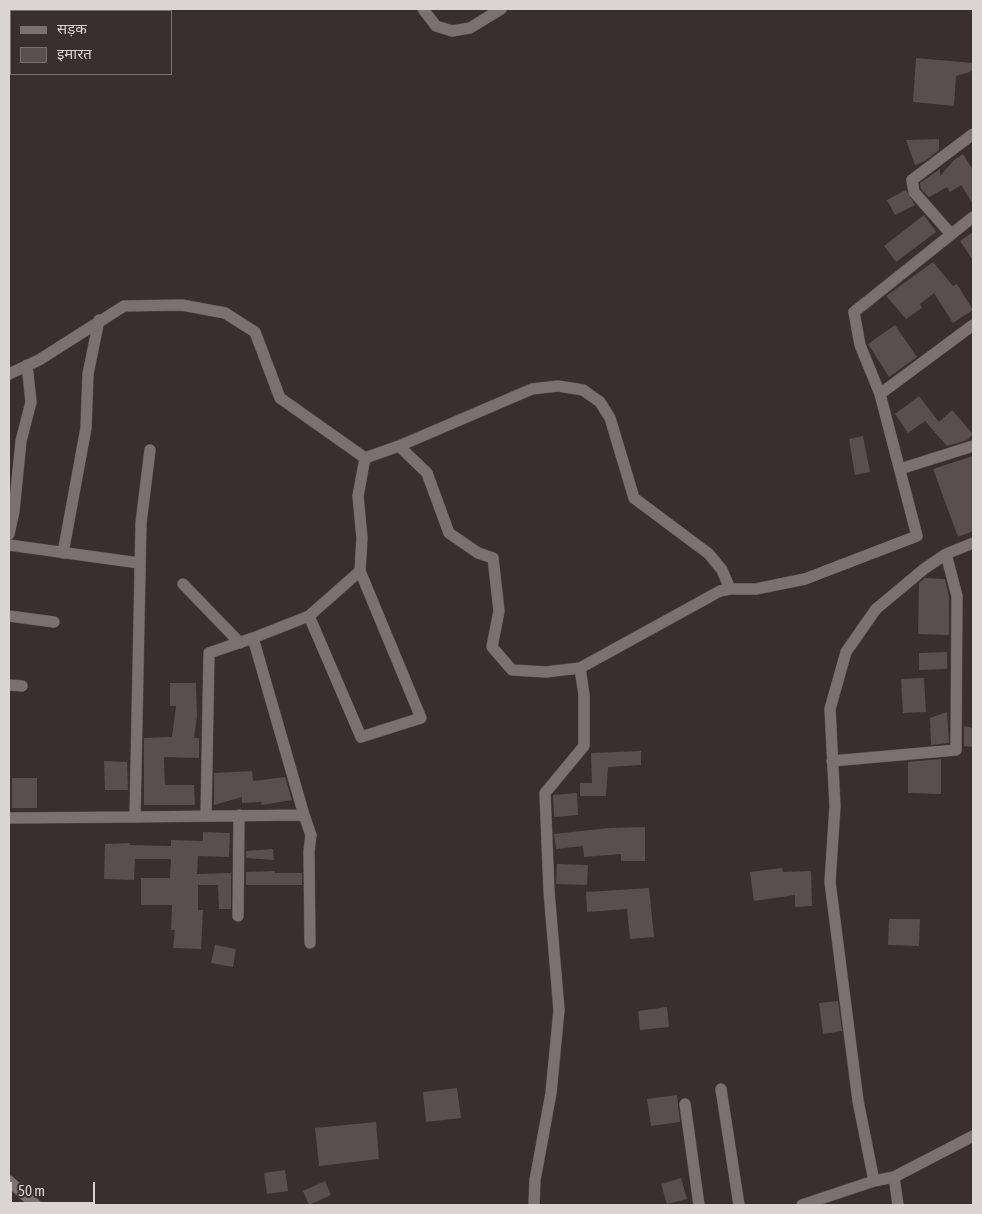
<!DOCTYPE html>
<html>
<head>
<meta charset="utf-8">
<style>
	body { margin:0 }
	#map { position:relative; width:982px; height:1214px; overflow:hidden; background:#382f2e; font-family:"Asap Condensed","Noto Sans Devanagari",sans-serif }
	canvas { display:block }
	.frame { position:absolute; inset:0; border:10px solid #dad4d3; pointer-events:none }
	.legend { position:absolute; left:10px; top:10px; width:162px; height:65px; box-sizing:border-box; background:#382f2e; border:1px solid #797170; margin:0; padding:6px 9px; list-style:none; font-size:15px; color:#dad4d3 }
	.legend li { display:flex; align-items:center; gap:10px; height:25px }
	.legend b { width:25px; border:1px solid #797170 }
	.scale { position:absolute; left:10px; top:1182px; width:85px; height:22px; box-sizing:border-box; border:2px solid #dad4d3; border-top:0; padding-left:6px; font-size:15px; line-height:18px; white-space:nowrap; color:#dad4d3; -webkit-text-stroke:4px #382f2e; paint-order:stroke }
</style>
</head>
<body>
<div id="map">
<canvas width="982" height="1214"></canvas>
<div class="frame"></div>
<ul class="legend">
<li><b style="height:6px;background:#7c7171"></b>सड़क</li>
<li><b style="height:14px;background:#584f4e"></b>इमारत</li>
</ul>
<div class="scale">50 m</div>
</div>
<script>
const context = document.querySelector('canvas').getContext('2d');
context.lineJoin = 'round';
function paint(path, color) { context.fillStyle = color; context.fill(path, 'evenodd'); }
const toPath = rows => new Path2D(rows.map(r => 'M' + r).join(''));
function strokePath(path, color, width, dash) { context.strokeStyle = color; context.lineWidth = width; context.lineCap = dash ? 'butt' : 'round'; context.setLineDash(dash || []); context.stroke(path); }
paint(toPath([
	[916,58,973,63,973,71,956,76,954,106,913,102],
	[939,139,939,150,925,161,915,165,906,140],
	[963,154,973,170,973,204,961,185,950,192,947,187,929,197,921,189,920,183,940,169,940,176,954,160],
	[906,190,915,205,895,215,887,200],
	[924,215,936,232,896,262,884,246],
	[973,232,973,260,960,241],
	[933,262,953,286,957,284,973,310,953,323,934,293,920,304,922,308,906,319,886,296],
	[895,325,917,357,889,377,868,344],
	[919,396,939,422,952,410,973,434,967,440,947,446,925,421,908,433,895,414],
	[863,436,870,472,855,475,849,439],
	[973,456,973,531,958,537,933,469],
	[925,578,945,579,949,597,949,635,918,634,919,583],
	[947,652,947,669,919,670,919,653],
	[924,678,926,712,903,713,901,679],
	[170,683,196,683,197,716,194,738,199,738,199,758,164,757,164,762,165,785,194,785,195,805,144,805,144,738,172,737,176,706,170,706],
	[947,712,949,743,931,745,930,718],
	[964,726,973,728,973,747,964,746],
	[641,751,641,765,608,767,606,796,580,796,580,783,592,783,591,753],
	[941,759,941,794,908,793,908,762],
	[104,761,127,762,128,790,105,790],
	[252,771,253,781,285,777,292,800,262,805,261,802,242,803,242,797,214,805,214,773],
	[12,778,37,778,37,808,12,808],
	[577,793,578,815,554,817,553,795],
	[645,827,645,861,621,861,621,854,584,857,583,846,556,849,554,834,609,828],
	[203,832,230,833,229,857,198,856,197,874,231,873,231,909,219,909,218,885,198,885,198,910,203,910,201,949,173,948,175,930,171,930,172,905,141,905,141,878,170,878,171,859,135,859,134,880,104,879,105,844,130,843,130,845,171,846,171,840,203,841],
	[273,849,274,860,246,858,246,851],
	[557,864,588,865,587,885,556,884],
	[782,868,783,872,811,871,812,906,795,907,795,895,754,901,750,872],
	[275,871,275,873,302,873,302,885,246,885,246,872],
	[649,888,654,937,630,939,627,909,587,912,586,892],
	[889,919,920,919,919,946,888,945],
	[215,945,236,949,233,967,211,963],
	[838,1001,842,1031,823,1034,819,1003],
	[667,1007,669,1027,640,1030,638,1011],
	[457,1088,461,1118,426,1122,423,1092],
	[677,1095,680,1122,651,1126,647,1099],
	[376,1122,379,1159,319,1166,315,1128],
	[285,1170,288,1191,267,1194,264,1173],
	[681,1178,687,1199,667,1204,661,1184],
	[325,1181,331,1195,309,1205,303,1191]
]), '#584f4e');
const street = toPath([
	[423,9,436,26,452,31,470,28,501,9],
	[950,233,914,192,912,180,973,134],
	[9,374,39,360,124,306,182,305,225,313,255,332,280,398,365,458,358,496,362,538,360,571,421,718,361,737,309,616,253,638],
	[880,394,973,325],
	[399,446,532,389,558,386,583,390,600,402,610,418,634,498,709,554,722,570,730,589],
	[365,458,399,446,427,473,449,533,478,553,493,558,499,611,492,647,512,670,546,672,580,668,584,695,584,746,545,793,549,891,559,1010,551,1093,535,1180,534,1205],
	[900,469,973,446],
	[9,534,14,511,21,441,31,402,27,365],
	[9,545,139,563],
	[63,553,86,428,88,374,99,320],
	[183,584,240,643],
	[9,616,54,622],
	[309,616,360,571],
	[580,668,720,591,730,589,756,589,805,579,917,536,880,394,860,345,854,312,973,217],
	[9,685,22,686],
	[832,761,956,750,957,596,946,554],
	[304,815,311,835,309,851,310,943],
	[135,817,141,523,150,450],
	[9,818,135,817,304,815,253,638,209,653,206,816],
	[238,916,239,815],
	[721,1089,739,1205],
	[685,1104,699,1205],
	[894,1177,898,1205],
	[9,1181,36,1205],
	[874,1181,894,1177,973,1136],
	[802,1205,874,1181,858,1101,830,882,835,806,830,709,846,652,876,609,924,569,946,554,973,543]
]);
strokePath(street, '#534c4b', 12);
strokePath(street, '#7c7171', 11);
</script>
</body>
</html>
